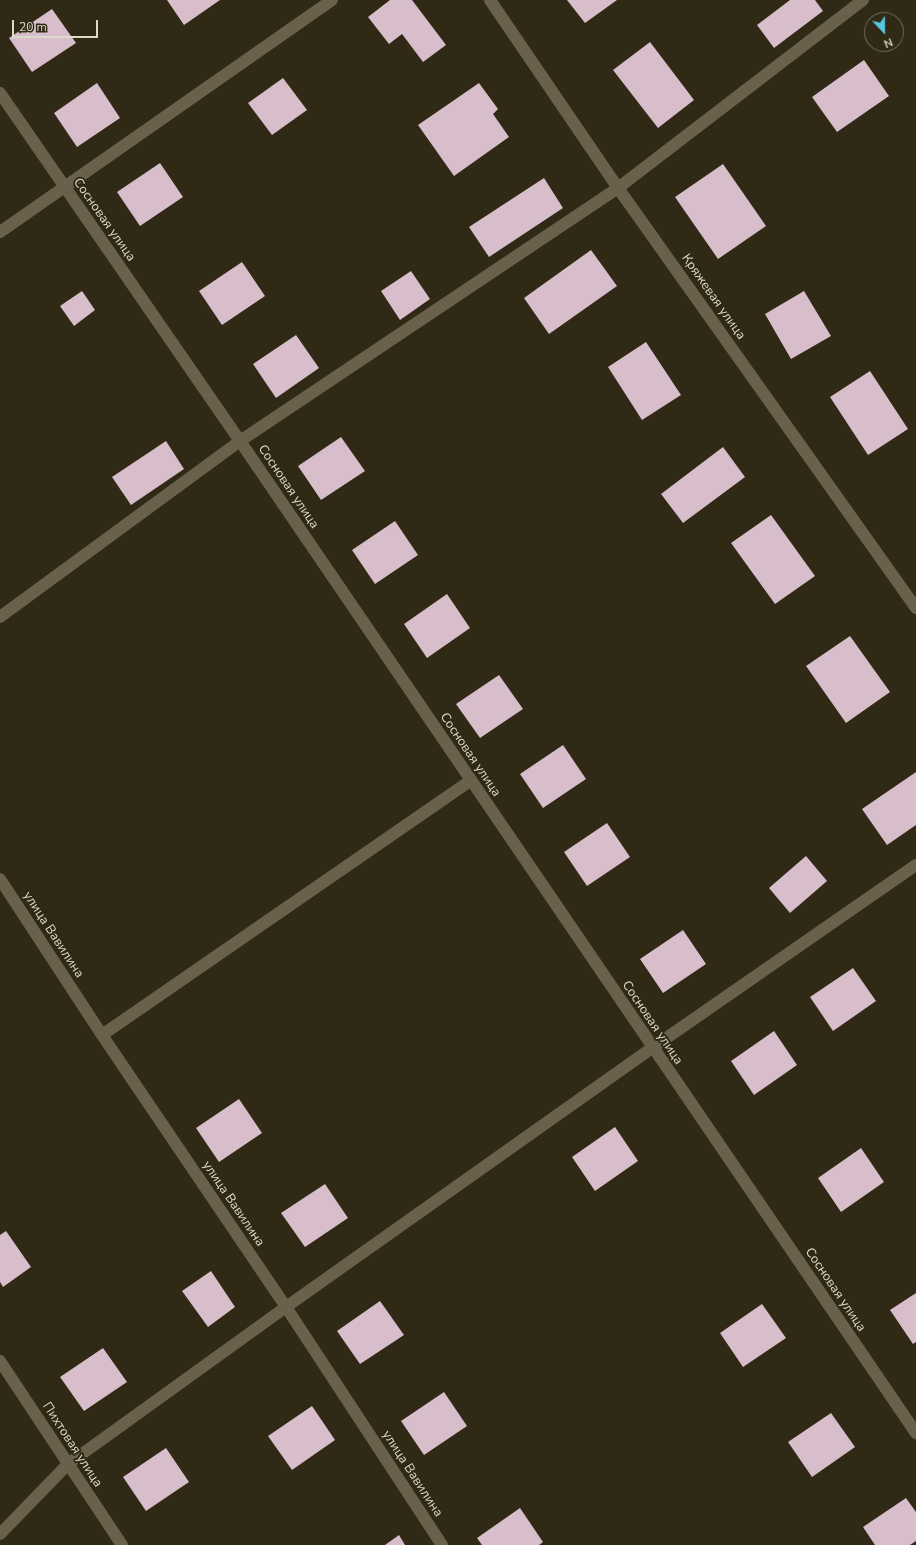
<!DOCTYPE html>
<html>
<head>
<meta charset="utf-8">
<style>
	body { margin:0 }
	#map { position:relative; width:916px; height:1545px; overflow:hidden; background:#302915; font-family:"Nunito Sans",sans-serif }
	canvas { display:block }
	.north { position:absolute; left:864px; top:12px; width:40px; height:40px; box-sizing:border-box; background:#302915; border:1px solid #766f5f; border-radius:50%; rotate:158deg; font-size:11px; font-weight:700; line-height:16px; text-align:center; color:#ded9cd }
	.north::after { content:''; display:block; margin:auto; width:14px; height:18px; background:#56c9e1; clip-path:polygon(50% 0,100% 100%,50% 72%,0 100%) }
	.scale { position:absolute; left:12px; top:20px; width:86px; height:18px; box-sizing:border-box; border:2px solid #ded9cd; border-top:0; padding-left:5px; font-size:12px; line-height:14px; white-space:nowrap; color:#ded9cd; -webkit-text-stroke:3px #302915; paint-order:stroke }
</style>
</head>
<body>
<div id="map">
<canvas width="916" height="1545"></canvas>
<div class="north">N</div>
<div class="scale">20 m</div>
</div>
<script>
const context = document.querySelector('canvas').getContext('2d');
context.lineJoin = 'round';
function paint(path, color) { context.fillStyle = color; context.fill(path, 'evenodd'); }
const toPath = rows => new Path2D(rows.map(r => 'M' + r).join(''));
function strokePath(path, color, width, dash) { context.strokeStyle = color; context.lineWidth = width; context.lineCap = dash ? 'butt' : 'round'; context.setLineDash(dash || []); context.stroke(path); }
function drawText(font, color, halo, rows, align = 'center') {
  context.font = font + ' "Nunito Sans",sans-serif'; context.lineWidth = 4; context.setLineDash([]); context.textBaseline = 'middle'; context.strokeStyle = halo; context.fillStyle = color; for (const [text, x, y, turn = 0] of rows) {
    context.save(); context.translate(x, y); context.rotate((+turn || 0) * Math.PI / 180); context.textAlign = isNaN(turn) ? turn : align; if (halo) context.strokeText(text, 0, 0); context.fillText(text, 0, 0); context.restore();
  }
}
paint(toPath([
	[167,0,220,0,184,25],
	[390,0,412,0,446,45,423,62,402,34,389,44,368,17],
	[567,0,617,0,585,23],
	[790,0,815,0,823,11,774,48,757,25],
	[52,9,76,43,32,72,9,38],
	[650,42,694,100,658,128,613,70],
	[864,60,889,96,837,132,812,97],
	[283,78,307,110,272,135,248,103],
	[97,83,120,118,77,147,54,113],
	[479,83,498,109,493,114,509,137,454,176,418,125],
	[160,163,183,197,140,226,117,192],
	[723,164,766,226,718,259,675,197],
	[544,178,563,208,489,257,469,227],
	[591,250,617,286,549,334,524,298],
	[242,262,265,296,222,325,199,291],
	[411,271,430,299,400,320,381,291],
	[82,291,95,310,74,326,60,306],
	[804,291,831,336,791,359,765,314],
	[296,335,319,368,276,398,253,364],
	[646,342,681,395,642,420,608,367],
	[870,371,908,429,868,455,830,397],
	[341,437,365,471,321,500,298,466],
	[166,441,184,469,131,505,112,477],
	[723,447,745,477,683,523,661,494],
	[771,515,815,576,775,604,731,543],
	[395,521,418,555,375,584,352,550],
	[447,594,470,628,427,658,404,624],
	[850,636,890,692,846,723,806,666],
	[499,675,523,709,480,738,456,704],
	[563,745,586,779,543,808,520,774],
	[916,772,916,825,887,845,862,809],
	[607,823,630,857,587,886,564,852],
	[806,856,827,881,790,913,769,888],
	[683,930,706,964,663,993,640,959],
	[853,968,876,1001,833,1031,810,997],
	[774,1031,797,1065,754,1095,731,1061],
	[239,1099,262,1133,219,1162,196,1128],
	[615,1127,638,1161,595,1191,572,1157],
	[861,1148,884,1182,841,1212,818,1178],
	[325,1184,348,1218,305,1247,281,1213],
	[6,1231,31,1267,3,1287,0,1282,0,1235],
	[211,1271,235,1307,208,1327,182,1291],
	[916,1293,916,1342,913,1344,890,1310],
	[380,1301,404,1335,360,1364,337,1331],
	[762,1304,786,1338,743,1367,720,1333],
	[103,1348,127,1382,84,1411,60,1377],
	[444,1392,467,1426,424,1455,401,1421],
	[312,1406,335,1440,292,1470,268,1436],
	[831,1413,855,1447,812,1477,788,1442],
	[166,1448,189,1482,146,1511,123,1477],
	[906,1498,916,1512,916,1541,910,1545,875,1545,863,1527],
	[520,1508,543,1542,539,1545,482,1545,477,1538],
	[399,1535,405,1545,385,1545]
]), '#d8bdca');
strokePath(toPath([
	[490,0,618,188,916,608],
	[0,93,240,441,916,1433],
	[0,232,332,0],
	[0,617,240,441,618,188,863,0],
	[0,879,102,1035,286,1307,442,1545],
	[102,1035,470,781],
	[0,1361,122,1545],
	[0,1534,68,1464,286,1307,652,1048,916,865]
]), '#69614b', 12);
drawText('13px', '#ded9cd', '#302915', [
	["Сосновая улица",104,220,55],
	["Кряжевая улица",713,297,55],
	["Сосновая улица",288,487,56],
	["Сосновая улица",470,755,56],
	["улица Вавилина",53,935,57],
	["Сосновая улица",652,1023,56],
	["улица Вавилина",233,1204,56],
	["Сосновая улица",835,1290,56],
	["Пихтовая улица",72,1445,57],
	["улица Вавилина",412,1474,57]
]);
</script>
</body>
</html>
